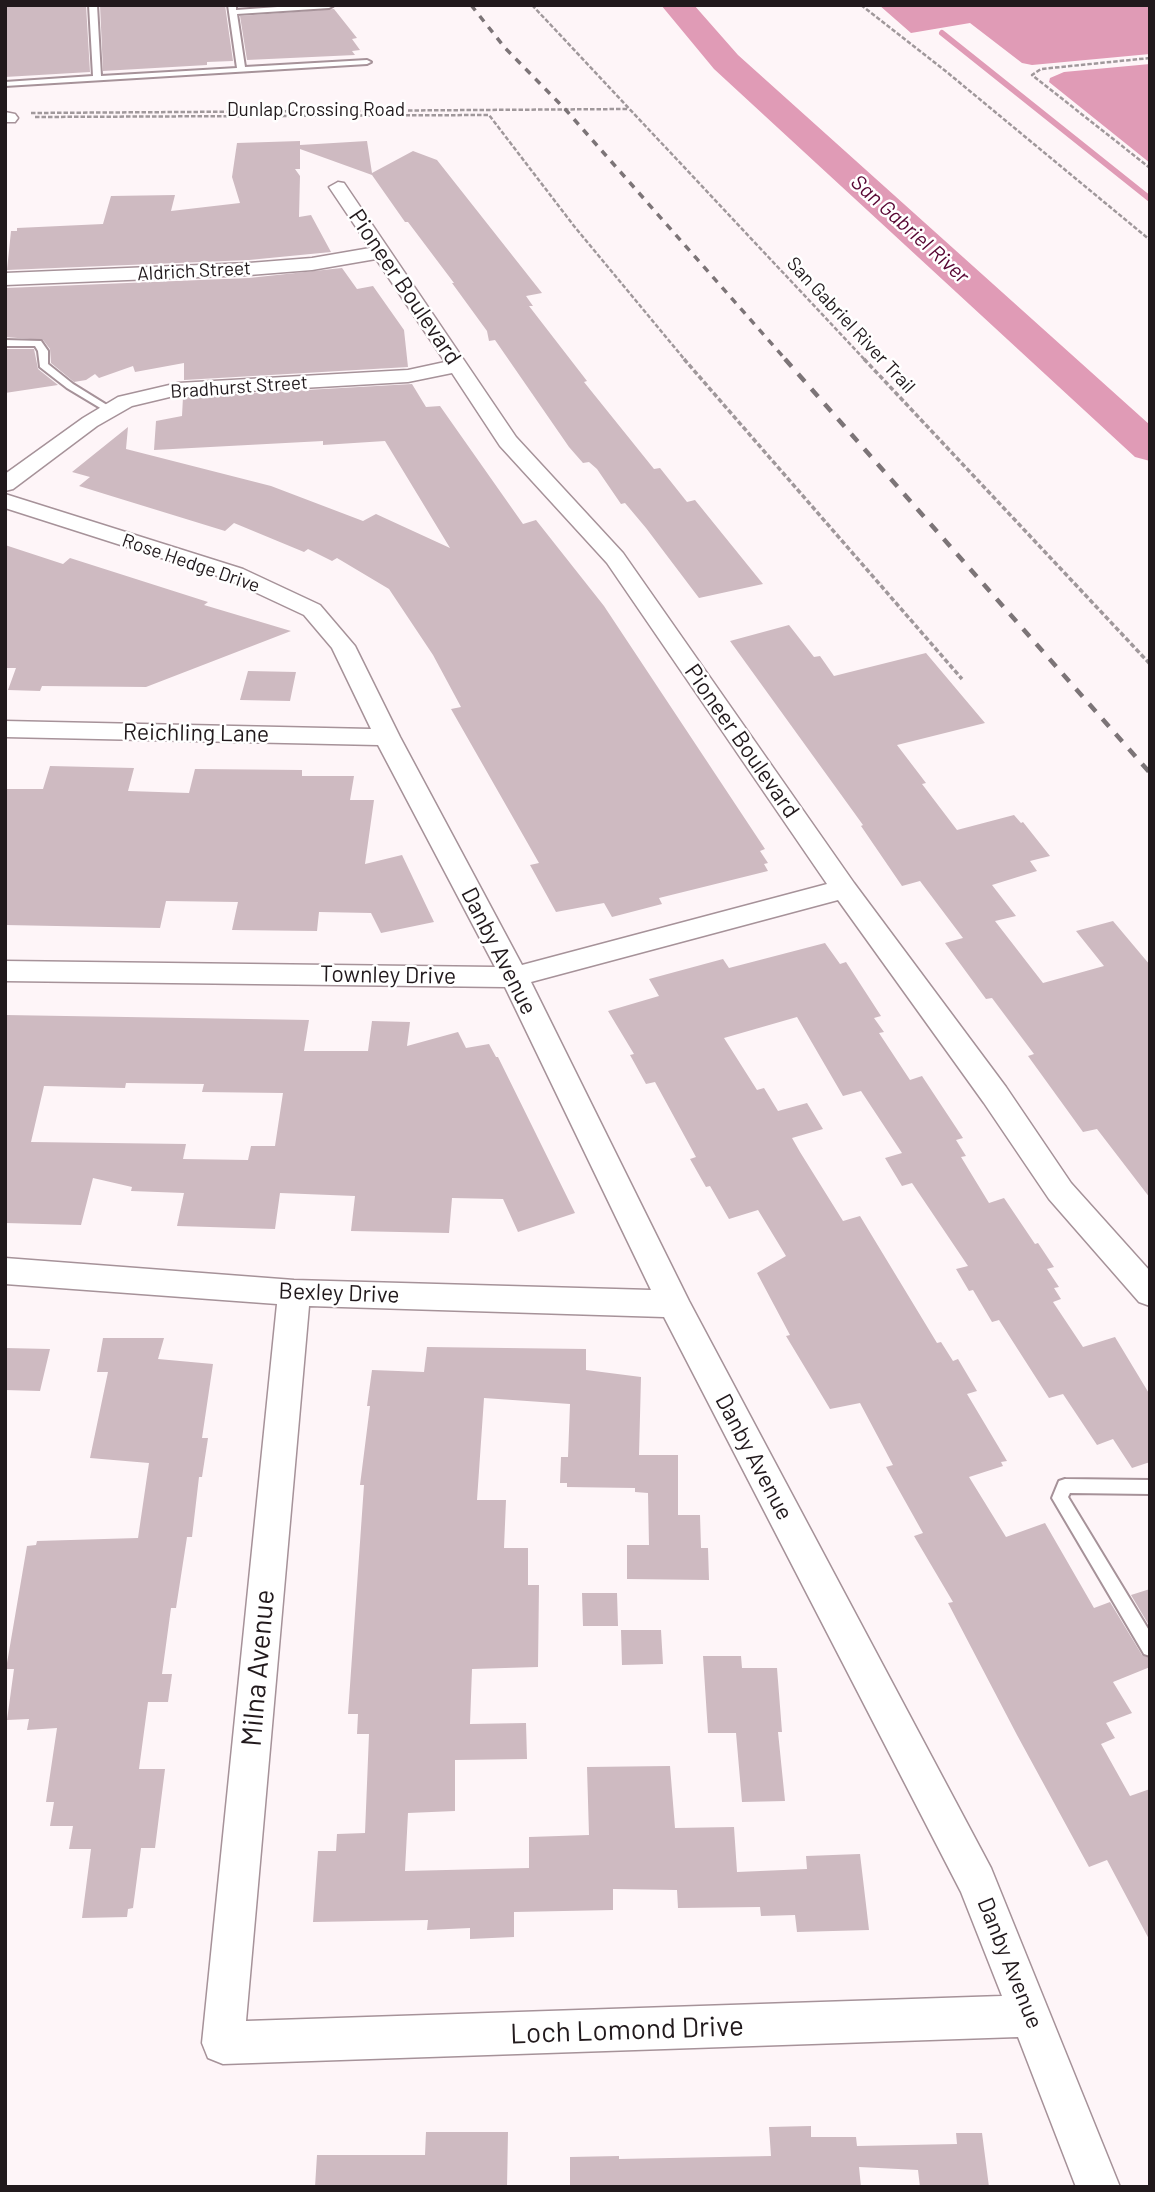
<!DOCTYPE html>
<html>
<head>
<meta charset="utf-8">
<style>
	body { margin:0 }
	#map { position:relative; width:1155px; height:2192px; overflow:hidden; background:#fef5f8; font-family:Barlow,sans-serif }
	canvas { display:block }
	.frame { position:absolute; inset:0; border:7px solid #21191c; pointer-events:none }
</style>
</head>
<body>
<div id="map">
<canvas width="1155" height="2192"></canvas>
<div class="frame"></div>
</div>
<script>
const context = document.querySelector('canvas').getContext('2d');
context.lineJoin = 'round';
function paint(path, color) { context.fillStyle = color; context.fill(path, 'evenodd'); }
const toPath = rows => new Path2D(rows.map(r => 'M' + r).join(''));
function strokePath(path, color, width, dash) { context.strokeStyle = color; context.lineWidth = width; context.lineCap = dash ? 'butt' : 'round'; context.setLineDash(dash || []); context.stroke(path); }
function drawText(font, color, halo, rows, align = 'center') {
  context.font = font + ' Barlow,sans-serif'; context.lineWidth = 5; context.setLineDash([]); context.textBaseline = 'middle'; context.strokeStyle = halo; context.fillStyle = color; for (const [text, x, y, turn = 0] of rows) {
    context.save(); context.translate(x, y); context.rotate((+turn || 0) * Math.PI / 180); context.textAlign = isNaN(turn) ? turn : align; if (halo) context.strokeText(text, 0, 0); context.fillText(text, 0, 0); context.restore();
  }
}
paint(toPath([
	[879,5,1150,5,1150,54,1032,65,1022,63,970,23,911,33],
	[1150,64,1150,163,1049,82,1050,78,1064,72]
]), '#e09bb6');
strokePath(toPath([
	[942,33,1150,199]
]), '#e09bb6', 6);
paint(toPath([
	[661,5,694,5,738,55,1150,425,1150,461,1135,457,714,69,661,5]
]), '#e09bb6');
paint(toPath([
	[5,5,86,5,90,72,5,77],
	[100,5,225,5,233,61,207,62,207,65,103,71],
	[334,9,357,38,352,39,360,50,352,51,355,55,247,60,240,16],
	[300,141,300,145,367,141,372,173,413,151,437,160,542,293,526,296,533,306,529,306,587,381,584,382,654,469,660,468,687,502,695,500,763,584,699,598,646,528,625,503,621,504,597,469,589,462,583,463,569,447,495,340,489,341,487,331,452,283,454,283,408,222,405,222,372,175,300,149,300,169,295,169,300,176,299,217,311,215,331,252,249,260,7,270,11,231,17,231,17,228,103,224,111,196,175,195,171,211,240,203,232,177,237,143],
	[342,268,357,289,373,286,404,330,408,367,184,380,184,363,135,372,133,366,99,378,95,374,86,380,74,382,51,363,50,349,43,340,5,337,6,288,249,278],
	[5,349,34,349,38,369,58,385,5,393],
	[412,384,426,407,440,406,523,524,536,520,604,606,765,849,760,851,768,863,764,864,768,871,659,898,662,904,612,917,604,903,556,912,530,865,539,863,451,709,461,707,433,655,389,589,337,558,332,561,308,549,304,552,234,523,225,531,108,495,79,486,90,477,72,472,128,427,126,449,271,486,363,521,376,514,450,548,385,441,323,445,323,441,154,450,156,421,182,416,183,397],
	[5,545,63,564,70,558,208,602,204,605,291,631,146,687,42,686,40,691,8,690,16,668,5,668],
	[789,625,814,657,820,656,834,676,926,653,985,723,897,745,926,783,922,784,957,830,1014,815,1021,823,1023,822,1050,856,1030,861,1037,871,992,885,1016,916,995,921,1043,983,1104,966,1076,931,1113,921,1150,965,1150,1198,1097,1129,1083,1132,1028,1056,1034,1054,992,998,986,999,945,943,963,938,920,881,902,886,861,826,863,825,730,641],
	[248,671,296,672,290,701,240,700],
	[50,766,134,768,128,791,189,793,195,769,302,770,302,776,354,776,350,800,374,800,365,864,402,855,434,922,381,933,371,913,319,912,317,931,232,930,238,902,166,901,160,928,5,925,5,789,43,789],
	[825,943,840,964,846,962,881,1016,874,1018,884,1032,879,1033,910,1080,922,1076,963,1138,956,1140,966,1156,961,1157,989,1203,1004,1198,1035,1244,1038,1243,1054,1267,1047,1269,1059,1287,1054,1288,1061,1299,1053,1302,1083,1347,1115,1337,1150,1395,1150,1462,1132,1468,1113,1439,1097,1445,1063,1394,1049,1398,999,1320,992,1322,973,1290,969,1291,956,1269,968,1266,912,1183,902,1186,885,1158,902,1153,861,1091,843,1096,797,1017,724,1038,757,1090,764,1088,778,1111,807,1103,823,1129,792,1138,800,1152,843,1221,860,1216,937,1343,941,1342,953,1361,958,1359,977,1391,967,1394,1007,1461,1001,1462,1003,1466,969,1477,1006,1537,1045,1523,1094,1608,1110,1602,1142,1655,1150,1658,1150,1667,1113,1682,1132,1713,1106,1723,1115,1738,1101,1744,1130,1796,1150,1789,1150,1941,1107,1860,1089,1867,1017,1735,948,1603,953,1602,914,1536,923,1533,886,1467,893,1465,860,1403,830,1409,786,1336,790,1335,757,1273,786,1256,758,1210,729,1219,710,1186,706,1187,690,1159,696,1157,655,1082,646,1084,630,1055,634,1054,608,1011,659,996,649,979,723,959,729,968],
	[5,1015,309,1020,304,1051,368,1051,372,1021,410,1022,407,1046,458,1032,466,1048,489,1044,496,1057,498,1057,575,1213,518,1232,503,1199,452,1198,449,1233,351,1231,355,1196,280,1193,275,1229,177,1226,184,1193,131,1191,132,1187,93,1178,81,1225,5,1223],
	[126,1083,204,1084,202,1092,283,1093,275,1146,251,1146,248,1160,183,1159,186,1144,31,1142,44,1086,125,1088],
	[103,1338,164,1338,158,1359,213,1364,202,1438,208,1438,202,1477,199,1477,192,1537,187,1537,176,1608,171,1608,162,1674,172,1674,168,1702,148,1702,139,1769,165,1769,155,1848,141,1848,133,1908,128,1909,127,1917,82,1918,91,1849,69,1849,73,1826,50,1826,54,1802,46,1802,57,1728,27,1730,29,1719,7,1720,14,1669,6,1669,27,1546,36,1545,37,1541,138,1538,149,1463,90,1458,108,1372,97,1372],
	[427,1347,586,1349,586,1370,641,1377,639,1455,678,1455,678,1515,700,1515,701,1548,708,1548,709,1580,627,1579,627,1545,649,1545,648,1493,635,1492,635,1488,567,1487,567,1483,560,1483,561,1457,568,1457,570,1404,484,1398,477,1500,506,1500,504,1548,528,1548,528,1585,539,1585,538,1667,472,1669,470,1724,526,1723,527,1759,455,1760,455,1811,408,1813,405,1871,529,1868,529,1837,589,1835,587,1767,670,1766,675,1828,734,1827,737,1872,807,1869,806,1856,860,1854,869,1930,797,1932,795,1915,761,1916,760,1907,678,1908,677,1890,613,1889,613,1910,514,1912,514,1937,470,1939,470,1928,427,1930,428,1920,313,1922,318,1851,336,1851,337,1834,365,1833,369,1734,357,1734,358,1714,348,1714,364,1485,360,1485,370,1406,367,1406,372,1370,424,1372],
	[5,1348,50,1349,40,1391,5,1390],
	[1150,1589,1150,1627,1131,1595],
	[582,1593,617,1593,618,1626,583,1626],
	[621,1630,661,1630,663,1664,622,1665],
	[703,1656,741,1656,742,1668,777,1668,782,1732,778,1732,785,1801,742,1802,736,1733,708,1733],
	[811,2126,811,2137,856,2137,857,2146,957,2144,956,2133,982,2133,989,2187,920,2187,918,2170,859,2167,861,2187,570,2187,570,2157,619,2156,619,2159,771,2156,769,2127],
	[426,2132,508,2132,507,2187,315,2187,317,2155,425,2155]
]), '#cebac1');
const lane = toPath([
	[89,5,97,5,101,76,237,68,228,5,236,5,236,10,305,5,333,6,329,8,237,14,245,67,367,60,371,62,367,64,5,86,5,82,93,76,89,5],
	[5,340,41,341,48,351,48,364,73,384,115,410,107,412,67,388,40,367,38,351,35,346,5,346,5,340],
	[1065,1479,1150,1480,1150,1494,1070,1493,1068,1497,1150,1632,1150,1656,1144,1654,1052,1498,1059,1481,1065,1479]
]);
const street = toPath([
	[5,112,15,114,18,118,15,122,5,122,5,112],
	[338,182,344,183,516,437,623,553,854,883,1006,1087,1071,1183,1150,1271,1150,1306,1139,1302,1049,1199,984,1103,838,900,531,982,689,1301,991,1868,1120,2187,1076,2187,1018,2037,223,2064,208,2058,202,2043,277,1304,5,1284,5,1258,294,1280,651,1290,505,987,5,981,5,961,495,967,378,745,5,737,5,721,371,729,332,648,304,615,227,579,5,508,5,494,243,569,320,605,355,646,400,737,522,965,827,884,607,563,500,446,452,373,408,382,178,395,132,406,97,426,13,489,5,491,5,474,83,418,118,397,178,383,408,370,445,362,376,259,312,270,249,275,5,285,5,273,249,263,312,258,370,248,329,187,338,182],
	[309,1306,664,1317,961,1892,1002,1996,246,2021,309,1306]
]);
strokePath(lane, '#a69299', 4);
strokePath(street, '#a69299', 3);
strokePath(toPath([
	[532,5,865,360],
	[861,5,948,73,1150,240],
	[1150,58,1041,69,1032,75,1150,168],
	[31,113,627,109],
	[35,117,489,115,574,226,685,360]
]), '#a0989b', 2.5, [4.5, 2]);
strokePath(toPath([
	[684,359,962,679],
	[864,359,1150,664]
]), '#a0989b', 3.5, [5, 2.5]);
paint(lane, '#fff');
paint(street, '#fff');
strokePath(toPath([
	[471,5,505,48,565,109,786,360]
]), '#7c7477', 3.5, [7, 7]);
strokePath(toPath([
	[785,359,1150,773]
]), '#7c7477', 4.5, [10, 10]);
drawText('19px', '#21191c', '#fff', [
	["Dunlap Crossing Road",316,110],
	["Aldrich Street",194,271,-3],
	["San Gabriel River Trail",851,325,47],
	["Bradhurst Street",239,387,-4],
	["Rose Hedge Drive",191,563,19]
]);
drawText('italic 21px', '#580633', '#fff', [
	["San Gabriel River",910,229,42]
]);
drawText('23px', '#21191c', '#fff', [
	["Pioneer Boulevard",405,287,56],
	["Reichling Lane",196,733,1],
	["Pioneer Boulevard",742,741,55],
	["Danby Avenue",499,951,63],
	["Townley Drive",388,975,1],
	["Bexley Drive",339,1293,2],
	["Danby Avenue",754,1457,62],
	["Danby Avenue",1010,1963,68]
]);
drawText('28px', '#21191c', '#fff', [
	["Milna Avenue",258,1668,-85],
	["Loch Lomond Drive",627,2030,-2]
]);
</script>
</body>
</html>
